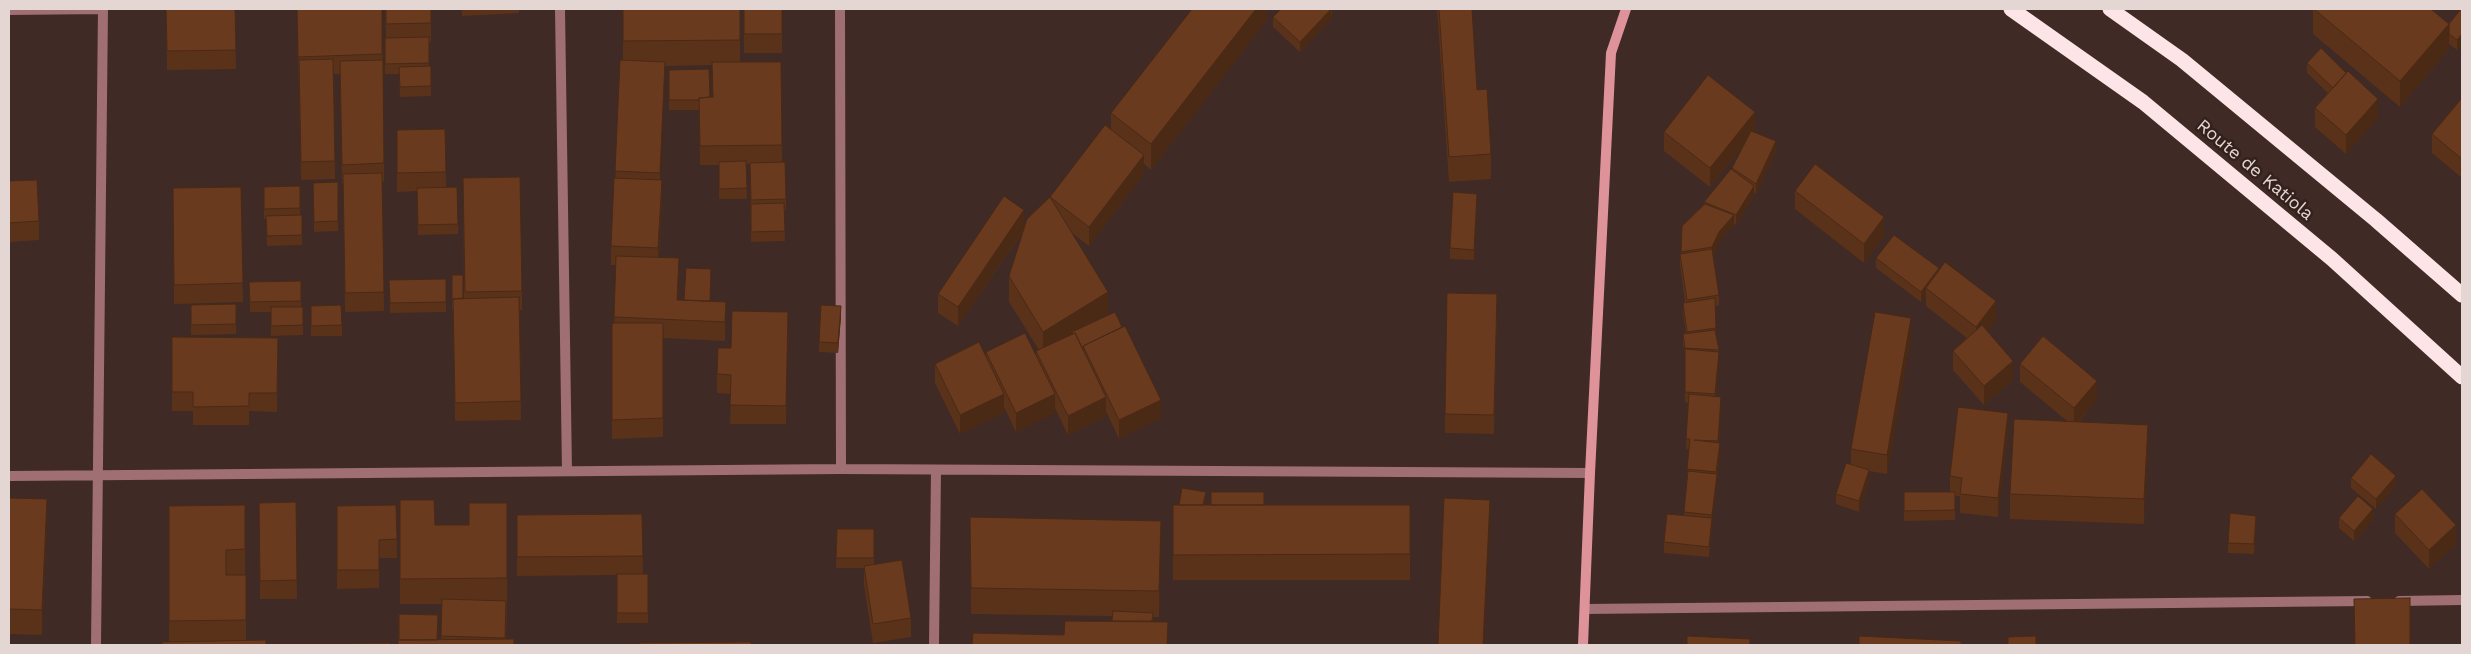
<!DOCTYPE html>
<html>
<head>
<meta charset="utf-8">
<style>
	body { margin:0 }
	#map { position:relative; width:2471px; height:654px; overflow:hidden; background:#3f2a26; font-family:"Work Sans",sans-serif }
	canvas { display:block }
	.frame { position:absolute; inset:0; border:10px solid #e4d6d3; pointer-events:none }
</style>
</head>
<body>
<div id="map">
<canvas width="2471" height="654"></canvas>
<div class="frame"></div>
</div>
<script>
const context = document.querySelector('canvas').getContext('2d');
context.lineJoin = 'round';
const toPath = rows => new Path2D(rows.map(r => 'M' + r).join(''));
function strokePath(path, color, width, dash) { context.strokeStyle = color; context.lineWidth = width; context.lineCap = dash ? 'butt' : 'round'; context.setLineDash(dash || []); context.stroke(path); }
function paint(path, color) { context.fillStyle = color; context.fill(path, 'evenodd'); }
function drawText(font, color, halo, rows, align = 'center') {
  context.font = font + ' "Work Sans",sans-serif'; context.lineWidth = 5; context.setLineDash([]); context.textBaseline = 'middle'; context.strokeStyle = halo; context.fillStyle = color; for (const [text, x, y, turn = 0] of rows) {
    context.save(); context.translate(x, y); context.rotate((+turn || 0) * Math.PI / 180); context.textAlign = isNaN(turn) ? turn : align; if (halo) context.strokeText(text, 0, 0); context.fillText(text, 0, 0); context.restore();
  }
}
strokePath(toPath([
	[560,9,567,471],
	[840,9,841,469],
	[9,10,103,9],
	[9,476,841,469,1590,473],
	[2399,601,2462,600],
	[1585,609,2367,601],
	[96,645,103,9],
	[934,645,936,470]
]), '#9f6f74', 10);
strokePath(toPath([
	[1583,645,1590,473,1611,53,1626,9]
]), '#de929a', 10);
strokePath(toPath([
	[2011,9,2143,102,2332,259,2462,377],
	[2110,9,2182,60,2376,220,2462,295]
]), '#fde4e6', 15);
paint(toPath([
	[166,9,235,9,236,69,167,70],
	[297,9,382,9,384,163,384,182,382,182,384,311,345,312,343,184,342,184,340,74,334,74,335,179,301,180],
	[385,9,431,9,431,42,429,42,429,66,431,66,431,96,400,97,399,74,385,74,385,38,386,38],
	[462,9,519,9,519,13,462,16],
	[623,9,740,9,740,62,781,62,782,162,786,199,786,210,784,210,785,241,751,242,750,164,746,164,747,199,719,199,719,165,700,165,699,110,669,110,669,70,710,97,713,97,712,65,665,66,660,180,662,199,659,257,679,277,678,300,684,300,711,279,710,301,726,321,725,341,663,338,663,437,612,439,612,323,614,323,616,265,611,265,611,246,623,60],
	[744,9,782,9,782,53,744,53],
	[1267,9,1267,20,1151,170,1144,164,1144,174,1089,246,1072,233,1108,315,1161,418,1119,439,1106,411,1106,416,1068,435,1055,408,1055,413,1016,432,1004,407,1004,413,960,434,935,383,935,364,986,357,986,352,1036,355,1036,351,1039,350,1009,302,1009,276,1024,230,958,326,938,313,938,294,1024,228,1050,197,1111,129,1111,113],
	[1332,9,1332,18,1300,52,1273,27,1273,17],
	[1437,9,1472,9,1477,90,1491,154,1491,179,1449,182],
	[2313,9,2449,24,2462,9,2462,44,2457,50,2449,44,2449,49,2400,107,2313,34],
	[2307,63,2346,73,2378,118,2346,154,2315,127,2315,108,2328,93,2307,73],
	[2462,98,2462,178,2432,153,2432,134],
	[445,129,446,187,458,224,458,234,418,235,417,191,397,192,397,130],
	[1755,130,1753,132,1776,151,1756,194,1754,192,1754,196,1736,225,1734,224,1734,225,1719,242,1713,256,1719,295,1719,305,1715,306,1716,338,1719,350,1719,360,1716,397,1721,407,1719,443,1720,453,1712,525,1709,557,1664,553,1664,542,1684,516,1689,449,1686,449,1688,403,1685,402,1685,354,1683,344,1683,334,1686,334,1683,313,1683,303,1685,302,1680,264,1680,254,1681,254,1682,226,1704,204,1704,202,1732,170,1732,168,1744,144,1710,187,1664,151,1664,132],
	[463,178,522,291,522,310,520,310,521,420,455,421,453,310,452,310,452,275,463,298,464,298],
	[9,181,39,221,39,240,9,242],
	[338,182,338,231,314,232,313,183],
	[300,186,300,215,302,215,302,245,267,246,266,219,264,219,264,187],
	[241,187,243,302,174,304,173,188],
	[1795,191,1884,236,1864,263,1795,209],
	[1477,204,1474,260,1450,259,1450,248],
	[1876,258,1939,270,1996,320,1987,331,2013,380,1984,405,1953,370,1953,351,1967,338,1926,306,1926,296,1921,302,1876,268],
	[446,279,446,312,390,313,389,280],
	[301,281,301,307,303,307,303,335,271,336,271,312,250,312,249,282],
	[236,304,236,334,191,335,191,305],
	[311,306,342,325,342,336,311,336],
	[788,312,786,424,730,424,731,394,717,393,717,374,731,348],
	[1497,313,1494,434,1445,433,1445,414],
	[841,316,838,353,819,352,819,342],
	[172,337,278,338,277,412,249,411,249,425,193,425,193,411,172,411],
	[1911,337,1887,474,1869,471,1869,480,1859,512,1836,504,1836,494,1851,465,1851,449],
	[2020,364,2097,399,2079,422,2148,450,2144,524,2010,519,2010,494,2067,421,2020,382],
	[2008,432,1998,517,1960,513,1960,496,1955,496,1955,520,1904,521,1904,492,1950,492,1950,476],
	[2351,478,2396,486,2376,509,2351,488],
	[9,498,47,525,42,635,9,634],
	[400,500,434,500,435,525,469,525,469,503,507,503,507,603,506,639,514,639,514,645,398,645,399,614,438,615,437,640,441,640,442,604,400,604],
	[296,502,297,599,260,599,259,503],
	[1206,502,1205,505,1410,505,1410,580,1173,580,1173,505],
	[245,505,245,575,226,575,246,575,246,641,169,642,169,506],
	[396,505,397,558,379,558,379,588,337,589,337,506],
	[642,514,643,574,648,574,648,623,617,623,617,575,517,576,517,515],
	[2395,514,2456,544,2429,569,2395,533],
	[970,517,1161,547,1159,617,1153,617,1153,621,1168,645,1112,621,1112,616,971,614],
	[2339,518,2373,520,2354,541,2339,528],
	[2256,526,2254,554,2228,553,2228,543],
	[837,529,874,529,874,565,911,618,911,637,873,643,864,585,864,568,836,568]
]), '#5a321a');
paint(toPath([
	[1256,9,1267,9,1267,20,1151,170,1151,144],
	[1331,9,1332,18,1300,52,1300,42],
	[2449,24,2449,49,2400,107,2400,81],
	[2462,34,2462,44,2457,50,2457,40],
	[665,62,665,81,660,192,660,173],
	[2378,99,2378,118,2346,154,2346,135],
	[1755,112,1755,130,1710,187,1710,168],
	[1776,141,1776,151,1756,194,1756,184],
	[1144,155,1144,174,1089,246,1089,227],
	[662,180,662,199,658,267,658,248],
	[1754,186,1754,196,1736,225,1736,215],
	[1477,194,1477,204,1474,260,1474,250],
	[1024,210,1024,229,958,326,958,307],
	[1734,215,1734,225,1719,242,1712,257,1712,247,1719,232],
	[1884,217,1884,236,1864,263,1864,244],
	[679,258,679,277,677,319,677,300],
	[1939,268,1939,278,1926,288,1926,296,1921,302,1921,292],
	[1108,292,1108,318,1072,332,1072,340,1043,357,1043,332],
	[1996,301,1996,320,1976,346,1976,327],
	[726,302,726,321,725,341,725,322],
	[841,306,841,316,838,353,838,343],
	[1911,318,1911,337,1887,474,1887,455],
	[1719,352,1719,362,1715,405,1715,394],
	[2013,361,2013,380,1984,405,1984,386],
	[2097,381,2097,399,2074,427,2074,408],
	[1004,394,1004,413,960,434,960,415],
	[1055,394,1055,413,1016,432,1016,413],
	[1106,397,1106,416,1068,435,1068,416],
	[1721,397,1721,407,1718,451,1718,441],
	[1161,400,1161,418,1119,439,1119,420],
	[2008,413,2008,432,1998,517,1998,498],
	[2148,425,2148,450,2144,524,2144,499],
	[1720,443,1720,453,1712,525,1709,557,1712,515],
	[1869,470,1869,480,1859,512,1859,501],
	[2396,476,2396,486,2376,509,2376,499],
	[1206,492,1206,502,1201,525,1201,515],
	[47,499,47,525,42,635,42,610],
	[1490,500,1490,525,1484,645,1483,645],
	[2373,509,2373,520,2354,541,2354,531],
	[2256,516,2256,526,2254,554,2254,544],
	[1161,521,1161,547,1159,617,1159,591],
	[2456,525,2456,544,2429,569,2429,550]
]), '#4a2915');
const building = toPath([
	[166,9,235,9,236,50,167,51,166,9],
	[297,9,382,9,382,54,298,57,297,9],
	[386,9,431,9,431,23,386,24,386,9],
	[623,9,740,9,740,40,623,41,623,9],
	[744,9,782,9,782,34,744,34,744,9],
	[1192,9,1256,9,1151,144,1111,113,1192,9],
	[1281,9,1331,9,1300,42,1273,17,1281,9],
	[1439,9,1472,9,1477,90,1487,89,1491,154,1449,157,1439,9],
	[2314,9,2431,9,2449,24,2400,81,2314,9],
	[2461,9,2462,9,2462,34,2457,40,2449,34,2449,24,2461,9],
	[429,37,429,63,385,64,385,38,429,37],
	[2321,48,2346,73,2333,88,2307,63,2321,48],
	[333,59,335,161,301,162,299,60,333,59],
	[383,60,384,163,342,165,340,61,383,60],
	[620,60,665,62,660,173,615,171,620,60],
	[712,62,781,62,782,145,700,146,699,98,713,97,712,62],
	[431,66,431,86,400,87,399,67,431,66],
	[709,69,710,97,699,98,699,100,669,100,669,70,709,69],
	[2348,71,2378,99,2346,135,2315,108,2348,71],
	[1708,75,1755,112,1710,168,1664,132,1708,75],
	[2462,98,2462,159,2432,134,2462,98],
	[1105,125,1144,155,1089,227,1050,197,1105,125],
	[445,129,446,172,397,173,397,130,445,129],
	[1751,131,1776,141,1756,184,1732,168,1751,131],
	[746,161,747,188,719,189,719,162,746,161],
	[785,162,786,199,751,200,750,163,785,162],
	[1815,164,1884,217,1864,244,1795,191,1815,164],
	[1731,169,1754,186,1736,215,1704,202,1731,169],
	[382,173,384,292,345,293,343,174,382,173],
	[520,177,522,291,465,292,463,178,520,177],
	[614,178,662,180,658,248,611,246,614,178],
	[37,180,39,221,9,223,9,181,37,180],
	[338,182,338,221,314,222,313,183,338,182],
	[300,186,300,208,264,209,264,187,300,186],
	[241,187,243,283,174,285,173,188,241,187],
	[457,187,458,224,418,225,417,188,457,187],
	[1453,192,1477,194,1474,250,1450,248,1453,192],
	[1004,196,1024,210,958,307,938,294,1004,196],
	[1050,197,1108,292,1043,332,1009,276,1027,219,1050,197],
	[784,203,785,231,751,232,751,204,784,203],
	[1705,204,1734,215,1719,232,1712,247,1681,252,1682,226,1705,204],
	[302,215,302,235,267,236,266,216,302,215],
	[1894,235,1939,268,1921,292,1876,258,1894,235],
	[1712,249,1719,295,1687,300,1680,254,1712,249],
	[616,256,679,258,677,300,726,302,725,322,614,317,616,256],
	[1945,262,1996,301,1976,327,1926,288,1945,262],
	[686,268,711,269,710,301,684,300,686,268],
	[452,275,463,275,463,298,453,299,453,300,452,300,452,275],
	[446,279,446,302,390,303,389,280,446,279],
	[301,281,301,301,250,302,249,282,301,281],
	[1447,293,1497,294,1494,415,1445,414,1447,293],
	[519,297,521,401,455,403,453,299,519,297],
	[1715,298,1716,328,1687,332,1683,303,1715,298],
	[236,304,236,324,191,325,191,305,236,304],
	[341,305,342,325,311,326,311,306,341,305],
	[821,305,841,306,838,343,819,342,821,305],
	[271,307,303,307,303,325,271,326,271,307],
	[732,311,788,312,786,406,730,405,731,375,717,374,718,348,731,348,732,311],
	[1115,312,1122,327,1083,346,1083,350,1075,333,1072,334,1072,332,1115,312],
	[1875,312,1911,318,1887,455,1851,449,1875,312],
	[612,323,663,323,663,418,612,420,612,323],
	[1982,325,2013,361,1984,386,1953,351,1982,325],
	[1125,326,1161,400,1119,420,1083,346,1125,326],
	[1715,330,1719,350,1685,348,1683,334,1715,330],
	[1025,333,1055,394,1016,413,986,352,1025,333],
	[1075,333,1106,397,1068,416,1036,351,1075,333],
	[2043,336,2097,381,2074,408,2020,364,2043,336],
	[172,337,278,338,277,393,249,393,249,406,193,407,193,392,172,392,172,337],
	[979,342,1004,394,960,415,935,364,979,342],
	[1685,349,1719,352,1715,394,1685,392,1685,349],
	[1689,394,1721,397,1718,441,1694,440,1720,443,1716,472,1687,469,1690,439,1686,439,1689,394],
	[1958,407,2008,413,1998,498,1960,494,1962,478,1950,476,1958,407],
	[2014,419,2148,425,2144,499,2010,494,2014,419],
	[2371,454,2396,476,2376,499,2351,478,2371,454],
	[1846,463,1869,470,1859,501,1836,494,1846,463],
	[1688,471,1717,474,1712,515,1684,512,1688,471],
	[1182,488,1206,492,1203,505,1179,505,1182,488],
	[2422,489,2456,525,2429,550,2395,514,2422,489],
	[1211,492,1264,492,1264,505,1211,505,1211,492],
	[1904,492,1955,492,1955,510,1904,511,1904,492],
	[2358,496,2373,509,2354,531,2339,518,2358,496],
	[9,498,47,499,42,610,9,609,9,498],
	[1444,498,1490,500,1483,645,1438,645,1444,498],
	[400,500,434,500,435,525,469,525,469,503,507,503,507,578,400,579,400,500],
	[296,502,297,580,260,581,259,503,296,502],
	[245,505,245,549,226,550,226,575,246,575,246,620,169,621,169,506,245,505],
	[396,505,397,539,379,540,379,570,337,570,337,506,396,505],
	[1173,505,1410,505,1410,554,1173,555,1173,505],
	[2230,513,2256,516,2254,544,2228,543,2230,513],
	[642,514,643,556,517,557,517,515,642,514],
	[1667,514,1712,518,1709,547,1664,542,1667,514],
	[970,517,1161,521,1159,591,971,588,970,517],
	[837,529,874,529,874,558,836,558,837,529],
	[902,560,911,618,873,624,864,566,902,560],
	[617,574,648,574,648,613,617,613,617,574],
	[2410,598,2410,645,2355,645,2354,599,2410,598],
	[442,599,506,601,505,638,441,636,442,599],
	[1113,611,1153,613,1152,621,1112,621,1113,611],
	[399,614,438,615,437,640,399,640,399,614],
	[1065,621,1168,622,1167,645,972,645,973,633,1064,635,1065,621],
	[1687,636,1750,639,1750,645,1687,645,1687,636],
	[1859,636,1961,641,1961,645,1859,645,1859,636],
	[2036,636,2036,645,2008,645,2008,637,2036,636],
	[514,639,514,645,398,645,398,640,514,639],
	[266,640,266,645,162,645,162,642,266,640],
	[751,642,751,645,639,645,639,643,751,642],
	[391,643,391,645,277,645,277,644,391,643]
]);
paint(building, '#693a1e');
strokePath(building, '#4a2915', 1);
drawText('18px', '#e4d6d3', '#34211d', [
	["Route de Katiola",2255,170,40]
]);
</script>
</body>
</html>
